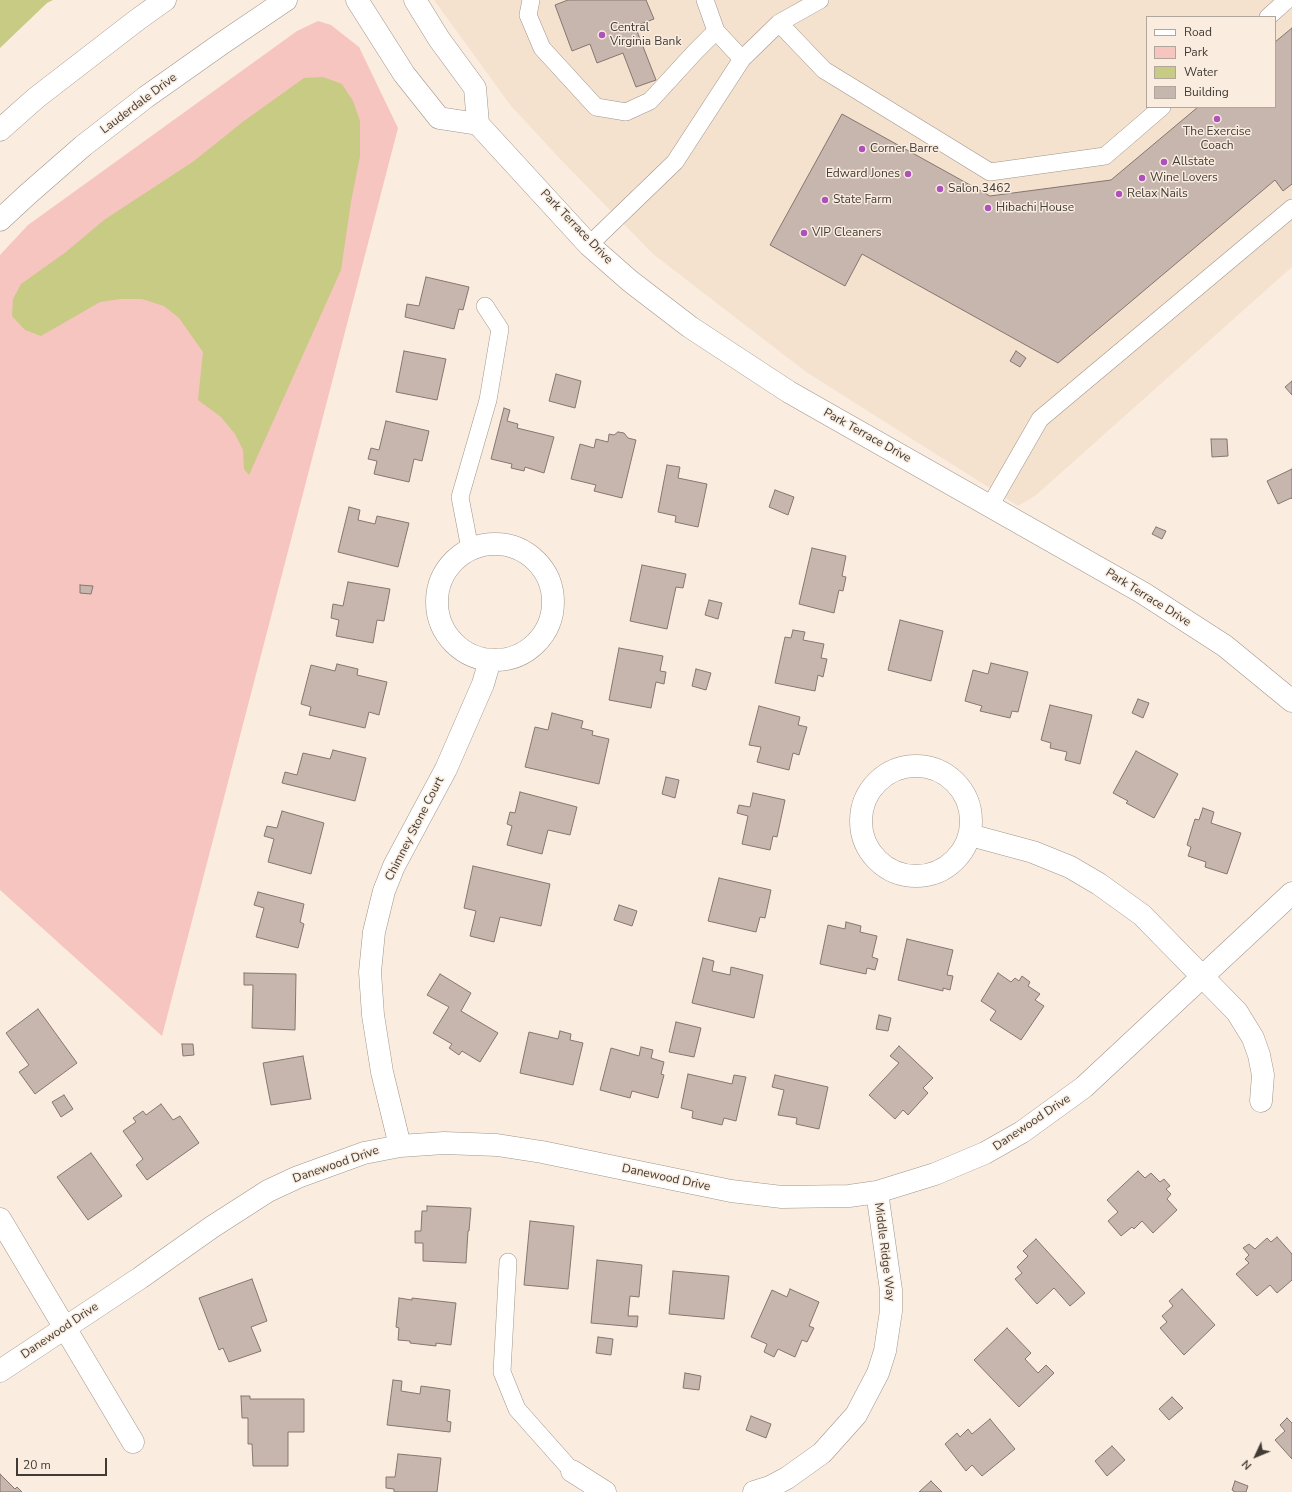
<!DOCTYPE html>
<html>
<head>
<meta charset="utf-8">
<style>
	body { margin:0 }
	#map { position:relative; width:1292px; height:1492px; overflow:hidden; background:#faede0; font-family:"Nunito Sans",sans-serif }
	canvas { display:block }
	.legend { position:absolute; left:1146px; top:16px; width:130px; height:92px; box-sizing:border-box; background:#faede0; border:1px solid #b0a69c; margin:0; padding:5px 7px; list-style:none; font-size:12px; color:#403b35 }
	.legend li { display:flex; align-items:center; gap:8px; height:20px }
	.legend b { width:20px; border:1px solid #b0a69c }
	.north { position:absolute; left:1236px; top:1436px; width:40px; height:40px; -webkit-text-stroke:3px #faede0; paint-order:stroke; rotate:226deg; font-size:11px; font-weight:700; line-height:16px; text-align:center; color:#403b35 }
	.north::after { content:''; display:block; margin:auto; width:14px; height:18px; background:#403b35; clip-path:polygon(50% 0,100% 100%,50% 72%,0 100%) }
	.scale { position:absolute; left:16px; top:1458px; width:91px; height:18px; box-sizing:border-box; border:2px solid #403b35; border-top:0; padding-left:5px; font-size:12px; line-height:14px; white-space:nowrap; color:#403b35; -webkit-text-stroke:3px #faede0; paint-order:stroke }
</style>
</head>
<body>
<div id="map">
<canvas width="1292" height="1492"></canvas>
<ul class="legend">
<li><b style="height:5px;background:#fff"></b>Road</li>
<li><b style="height:11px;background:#f6c5bf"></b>Park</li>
<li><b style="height:11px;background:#c7cb83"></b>Water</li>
<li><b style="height:11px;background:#c7b6ae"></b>Building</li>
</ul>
<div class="north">N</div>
<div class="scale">20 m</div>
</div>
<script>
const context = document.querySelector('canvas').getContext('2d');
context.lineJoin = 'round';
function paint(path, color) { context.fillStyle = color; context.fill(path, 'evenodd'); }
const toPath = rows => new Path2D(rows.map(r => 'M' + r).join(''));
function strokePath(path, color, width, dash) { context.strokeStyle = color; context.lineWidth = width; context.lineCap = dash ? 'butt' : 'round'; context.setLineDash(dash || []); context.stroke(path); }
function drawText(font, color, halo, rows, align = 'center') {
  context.font = font + ' "Nunito Sans",sans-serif'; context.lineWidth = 3; context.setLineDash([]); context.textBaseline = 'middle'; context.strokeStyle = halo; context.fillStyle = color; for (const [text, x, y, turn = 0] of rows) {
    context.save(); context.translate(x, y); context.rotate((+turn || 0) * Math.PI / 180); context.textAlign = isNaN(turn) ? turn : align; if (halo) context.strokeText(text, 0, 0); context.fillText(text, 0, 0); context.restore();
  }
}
paint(toPath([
	[434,0,1292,0,1292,267,1035,496,1018,506,806,372,653,254,562,161,511,106],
	[1147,17,1275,17,1275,107,1147,107]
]), '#f4e2cf');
paint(toPath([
	[318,21,331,25,359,47,398,128,162,1036,0,890,0,255,28,225,297,31]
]), '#f6c5bf');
paint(toPath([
	[0,0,53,0,47,3,0,48],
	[323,77,342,84,353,101,360,121,360,156,351,202,341,270,249,475,244,469,243,450,235,434,221,417,198,400,203,352,179,318,164,306,142,299,120,299,100,302,41,336,25,330,12,316,13,299,21,284,66,252,104,220,194,161,244,121,304,78]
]), '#c7cb83');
const building = toPath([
	[568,0,646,0,654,19,635,26,656,80,636,87,623,53,597,63,590,44,572,51,555,5,568,0],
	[1292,28,1292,184,1283,191,1275,180,1058,363,862,254,845,286,770,245,842,114,990,196,1111,180,1198,107,1275,107,1275,42,1292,28],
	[426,277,469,287,463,310,459,309,454,329,405,317,407,304,419,306,426,277],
	[404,351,446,359,437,400,396,392,404,351],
	[1016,351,1026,358,1020,367,1010,361,1016,351],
	[556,374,581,381,575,408,549,401,556,374],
	[1292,381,1292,395,1285,387,1292,381],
	[504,408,510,410,507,421,518,424,517,428,554,437,544,473,525,467,524,471,511,468,512,464,491,459,504,408],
	[386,421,429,431,422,461,414,459,409,482,374,474,377,461,368,459,371,448,379,450,386,421],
	[618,432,624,433,628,438,636,440,622,498,594,491,596,485,571,479,580,444,594,448,596,439,608,442,609,434,614,435,618,432],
	[1211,439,1227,439,1228,456,1212,457,1211,439],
	[667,465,680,467,678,478,707,484,698,527,675,522,676,516,658,512,667,465],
	[1292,469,1292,499,1291,498,1278,504,1267,481,1292,469],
	[775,490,794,497,788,515,769,507,775,490],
	[349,507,360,510,358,520,375,524,377,516,409,523,398,567,338,552,349,507],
	[1156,527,1166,531,1162,539,1152,534,1156,527],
	[812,548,846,556,842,576,846,577,843,591,839,590,834,613,799,604,812,548],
	[642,565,686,574,683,588,676,587,667,629,630,621,642,565],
	[348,582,390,589,384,621,377,620,373,643,336,636,339,620,331,618,333,604,343,606,348,582],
	[80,585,93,586,91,594,80,593,80,585],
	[709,600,722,603,718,619,705,615,709,600],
	[900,620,943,631,931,681,888,670,900,620],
	[793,630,805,632,803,640,824,644,821,658,827,659,823,677,818,675,815,691,775,683,785,637,791,638,793,630],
	[619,648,663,656,660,671,666,672,664,684,656,682,651,708,609,700,619,648],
	[991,663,1028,672,1018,712,1012,711,1010,718,980,711,982,706,965,701,973,670,988,674,991,663],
	[337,664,358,669,357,675,387,682,379,715,369,712,365,728,309,715,311,707,301,704,311,665,335,671,337,664],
	[696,669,711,673,706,690,692,686,696,669],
	[1138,699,1149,703,1143,718,1132,713,1138,699],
	[1050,705,1092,715,1080,764,1065,760,1067,752,1050,748,1051,743,1041,740,1050,705],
	[759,706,800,717,798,725,807,727,799,755,793,753,789,770,757,762,761,747,749,745,759,706],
	[552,713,583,721,581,728,593,731,592,735,609,739,599,784,525,767,535,727,548,730,552,713],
	[333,750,366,758,355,801,282,783,285,772,297,775,303,753,330,759,333,750],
	[1136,751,1178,774,1154,818,1126,803,1128,801,1113,793,1136,751],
	[666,777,679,780,675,798,662,794,666,777],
	[520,792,577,807,570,835,548,830,542,854,507,845,512,826,507,824,510,812,515,813,520,792],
	[753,793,785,800,777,837,773,836,770,850,742,844,748,816,737,813,739,805,750,807,753,793],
	[1203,808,1214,812,1211,823,1241,833,1227,874,1205,867,1206,862,1188,856,1191,847,1187,845,1195,819,1199,820,1203,808],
	[282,811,324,823,311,874,268,862,274,839,264,836,267,826,277,828,282,811],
	[473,866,550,884,541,926,500,917,494,942,470,936,476,911,464,908,473,866],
	[719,878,771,890,765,918,760,917,756,932,708,921,719,878],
	[258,892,304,904,300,922,304,924,298,948,256,937,264,908,254,905,258,892],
	[619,905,637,911,632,926,614,920,619,905],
	[846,922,861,926,860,932,877,936,872,957,878,959,875,970,867,968,866,974,820,964,828,925,845,929,846,922],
	[907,939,953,950,947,975,953,976,950,990,943,988,943,991,898,980,907,939],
	[703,958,714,961,712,971,730,975,731,967,763,975,754,1018,692,1003,703,958],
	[244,973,296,974,295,1030,252,1028,253,985,244,985,244,973],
	[998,973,1011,982,1015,978,1019,981,1022,976,1030,982,1028,986,1040,994,1035,1000,1044,1006,1021,1040,990,1020,996,1011,981,1001,998,973],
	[440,974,471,993,461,1011,498,1033,480,1062,462,1051,459,1055,449,1048,452,1044,433,1033,449,1007,427,995,440,974],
	[38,1009,77,1063,35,1094,19,1072,29,1065,6,1033,38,1009],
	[879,1015,891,1018,888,1031,876,1029,879,1015],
	[676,1022,701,1028,694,1057,669,1052,676,1022],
	[560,1031,571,1034,570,1040,583,1043,573,1085,520,1073,529,1032,558,1039,560,1031],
	[182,1044,193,1044,194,1055,183,1056,182,1044],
	[899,1046,933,1078,923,1088,928,1093,908,1115,903,1110,895,1119,869,1095,899,1063,890,1056,899,1046],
	[641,1047,653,1050,651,1058,664,1062,661,1074,664,1075,658,1098,632,1091,630,1098,600,1090,611,1048,639,1056,641,1047],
	[303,1056,311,1099,271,1105,263,1063,303,1056],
	[688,1074,732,1084,734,1075,746,1077,736,1121,724,1118,722,1125,692,1118,693,1111,681,1108,688,1074],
	[775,1075,828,1087,819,1129,796,1124,797,1118,778,1115,784,1090,772,1087,775,1075],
	[64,1095,73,1109,61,1117,52,1102,64,1095],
	[161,1104,173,1120,180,1116,199,1143,147,1180,136,1165,143,1159,123,1131,136,1122,133,1118,143,1111,146,1115,161,1104],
	[91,1153,122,1196,88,1220,57,1177,91,1153],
	[1138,1171,1145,1178,1151,1173,1160,1182,1164,1179,1170,1186,1166,1189,1171,1194,1167,1199,1177,1210,1153,1233,1142,1221,1134,1229,1132,1227,1121,1236,1108,1221,1118,1212,1107,1200,1138,1171],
	[427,1206,471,1208,469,1231,468,1231,466,1263,423,1261,423,1243,415,1243,415,1231,421,1231,422,1211,427,1211,427,1206],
	[530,1221,574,1226,568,1289,524,1285,530,1221],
	[1277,1237,1292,1254,1292,1280,1277,1293,1270,1285,1257,1296,1236,1274,1249,1263,1245,1259,1249,1255,1243,1248,1249,1244,1255,1249,1267,1238,1271,1242,1277,1237],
	[1036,1239,1085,1293,1070,1306,1054,1288,1037,1304,1015,1279,1022,1273,1017,1267,1028,1256,1023,1251,1036,1239],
	[597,1260,642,1265,639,1297,630,1296,628,1316,638,1316,637,1327,591,1323,597,1260],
	[673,1271,729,1276,724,1319,669,1314,673,1271],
	[252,1279,267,1321,251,1327,261,1351,229,1362,223,1348,219,1350,199,1298,252,1279],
	[790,1289,819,1302,809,1326,814,1328,807,1342,802,1340,795,1357,778,1349,774,1357,764,1352,767,1344,751,1337,772,1290,787,1297,790,1289],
	[1182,1289,1215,1325,1184,1355,1160,1328,1167,1322,1162,1316,1173,1306,1169,1301,1182,1289],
	[399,1298,412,1300,412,1298,456,1303,451,1345,436,1343,436,1346,410,1343,410,1341,398,1340,399,1328,396,1327,399,1298],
	[1007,1328,1031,1353,1025,1359,1038,1373,1046,1365,1054,1373,1019,1407,974,1360,1007,1328],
	[598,1337,613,1339,611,1355,596,1353,598,1337],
	[685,1373,701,1376,699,1390,683,1388,685,1373],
	[393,1380,402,1381,401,1391,420,1394,421,1386,450,1390,447,1421,451,1422,450,1432,387,1425,393,1380],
	[241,1396,250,1396,250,1399,304,1399,304,1432,288,1432,288,1466,253,1466,252,1444,248,1444,248,1418,242,1418,241,1396],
	[1172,1397,1183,1408,1169,1420,1159,1409,1172,1397],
	[751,1416,771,1424,766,1438,746,1430,751,1416],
	[1287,1418,1292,1423,1292,1459,1275,1440,1285,1431,1280,1425,1287,1418],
	[990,1419,1015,1449,982,1476,972,1465,966,1471,945,1444,957,1433,960,1437,968,1429,972,1434,990,1419],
	[1112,1446,1125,1460,1107,1476,1095,1461,1112,1446],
	[398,1454,441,1458,437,1492,394,1492,394,1489,386,1488,386,1477,395,1477,398,1454],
	[0,1474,15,1489,17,1487,22,1492,0,1492,0,1474],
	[931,1481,942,1492,919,1492,931,1481],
	[1235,1481,1248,1486,1246,1492,1234,1492,1234,1491,1232,1490,1235,1481]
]);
paint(building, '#c7b6ae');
strokePath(building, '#86766f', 1);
const service = toPath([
	[531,0,528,15,542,48,596,107,626,112,650,101,695,52,716,31],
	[705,0,716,31,742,59],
	[1268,17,1287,0],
	[779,23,824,70,990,172,1105,156,1162,107],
	[589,245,675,162,742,59,779,23,820,0],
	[990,506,1040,419,1292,208],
	[470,549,460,497,488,400,500,329,485,306],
	[508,1262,502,1372,517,1409,572,1471]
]);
const minor = toPath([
	'437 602a58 58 0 1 1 116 0a58 58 0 1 1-116 0Z',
	'861 821a55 55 0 1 1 110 0a55 55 0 1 1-110 0Z',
	[970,835,1033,852,1070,867,1099,884,1142,915,1237,1012,1253,1038,1259,1055,1263,1075,1261,1101],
	[400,1146,382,1072,373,1015,370,972,374,932,384,891,394,866,446,769,483,684,490,660],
	[0,1219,133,1442],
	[0,1371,140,1278,212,1227,268,1191,298,1177,364,1153,400,1146,444,1143,497,1145,542,1152,731,1191,782,1197,849,1196,877,1192,935,1174,985,1153,1022,1132,1084,1087,1292,893],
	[572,1471,605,1492],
	[754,1492,770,1487,787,1478,822,1453,856,1415,878,1373,885,1351,891,1311,891,1290,877,1192]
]);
const tertiary = toPath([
	[357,0,404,74,439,118,478,124],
	[415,0,439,39,475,88,478,124,589,245,630,281,690,327,789,392,1143,593,1225,646,1292,701]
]);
const secondary = toPath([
	[0,130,36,98,137,20,165,0],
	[0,220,28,194,83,146,146,97,221,44,286,0]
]);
strokePath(service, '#a19589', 18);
strokePath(minor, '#a19589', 23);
strokePath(tertiary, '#a19589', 23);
strokePath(secondary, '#a19589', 23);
strokePath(service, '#fff', 17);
strokePath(minor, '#fff', 22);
strokePath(tertiary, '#fff', 22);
strokePath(secondary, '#fff', 22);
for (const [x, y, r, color] of [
	[602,35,4,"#ae51bb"],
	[1217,119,4,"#ae51bb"],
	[862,149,4,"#ae51bb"],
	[1164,162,4,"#ae51bb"],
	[908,174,4,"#ae51bb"],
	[1142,178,4,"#ae51bb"],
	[940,189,4,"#ae51bb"],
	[1119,194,4,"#ae51bb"],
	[825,200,4,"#ae51bb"],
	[988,208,4,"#ae51bb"],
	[804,233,4,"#ae51bb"]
]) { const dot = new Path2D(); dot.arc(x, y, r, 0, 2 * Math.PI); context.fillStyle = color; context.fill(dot); strokePath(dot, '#faede0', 1.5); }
drawText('12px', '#403b35', '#faede0', [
	["Central",610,28],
	["Virginia Bank",610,42],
	["The Exercise",1217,132,"center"],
	["Coach",1217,146,"center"],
	["Corner Barre",870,149],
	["Allstate",1172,162],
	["Edward Jones",900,174,"right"],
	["Wine Lovers",1150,178],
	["Salon 3462",948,189],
	["Relax Nails",1127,194],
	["State Farm",833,200],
	["Hibachi House",996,208],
	["VIP Cleaners",812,233]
], 'left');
drawText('12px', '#403b35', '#faede0', [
	["Lauderdale Drive",139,104,-37],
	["Park Terrace Drive",576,227,46],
	["Park Terrace Drive",867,436,29],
	["Park Terrace Drive",1148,598,32],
	["Chimney Stone Court",415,829,-63],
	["Danewood Drive",1032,1123,-34],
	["Danewood Drive",336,1165,-19],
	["Danewood Drive",666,1178,12],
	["Middle Ridge Way",884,1252,83],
	["Danewood Drive",60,1331,-34]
]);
</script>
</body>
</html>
